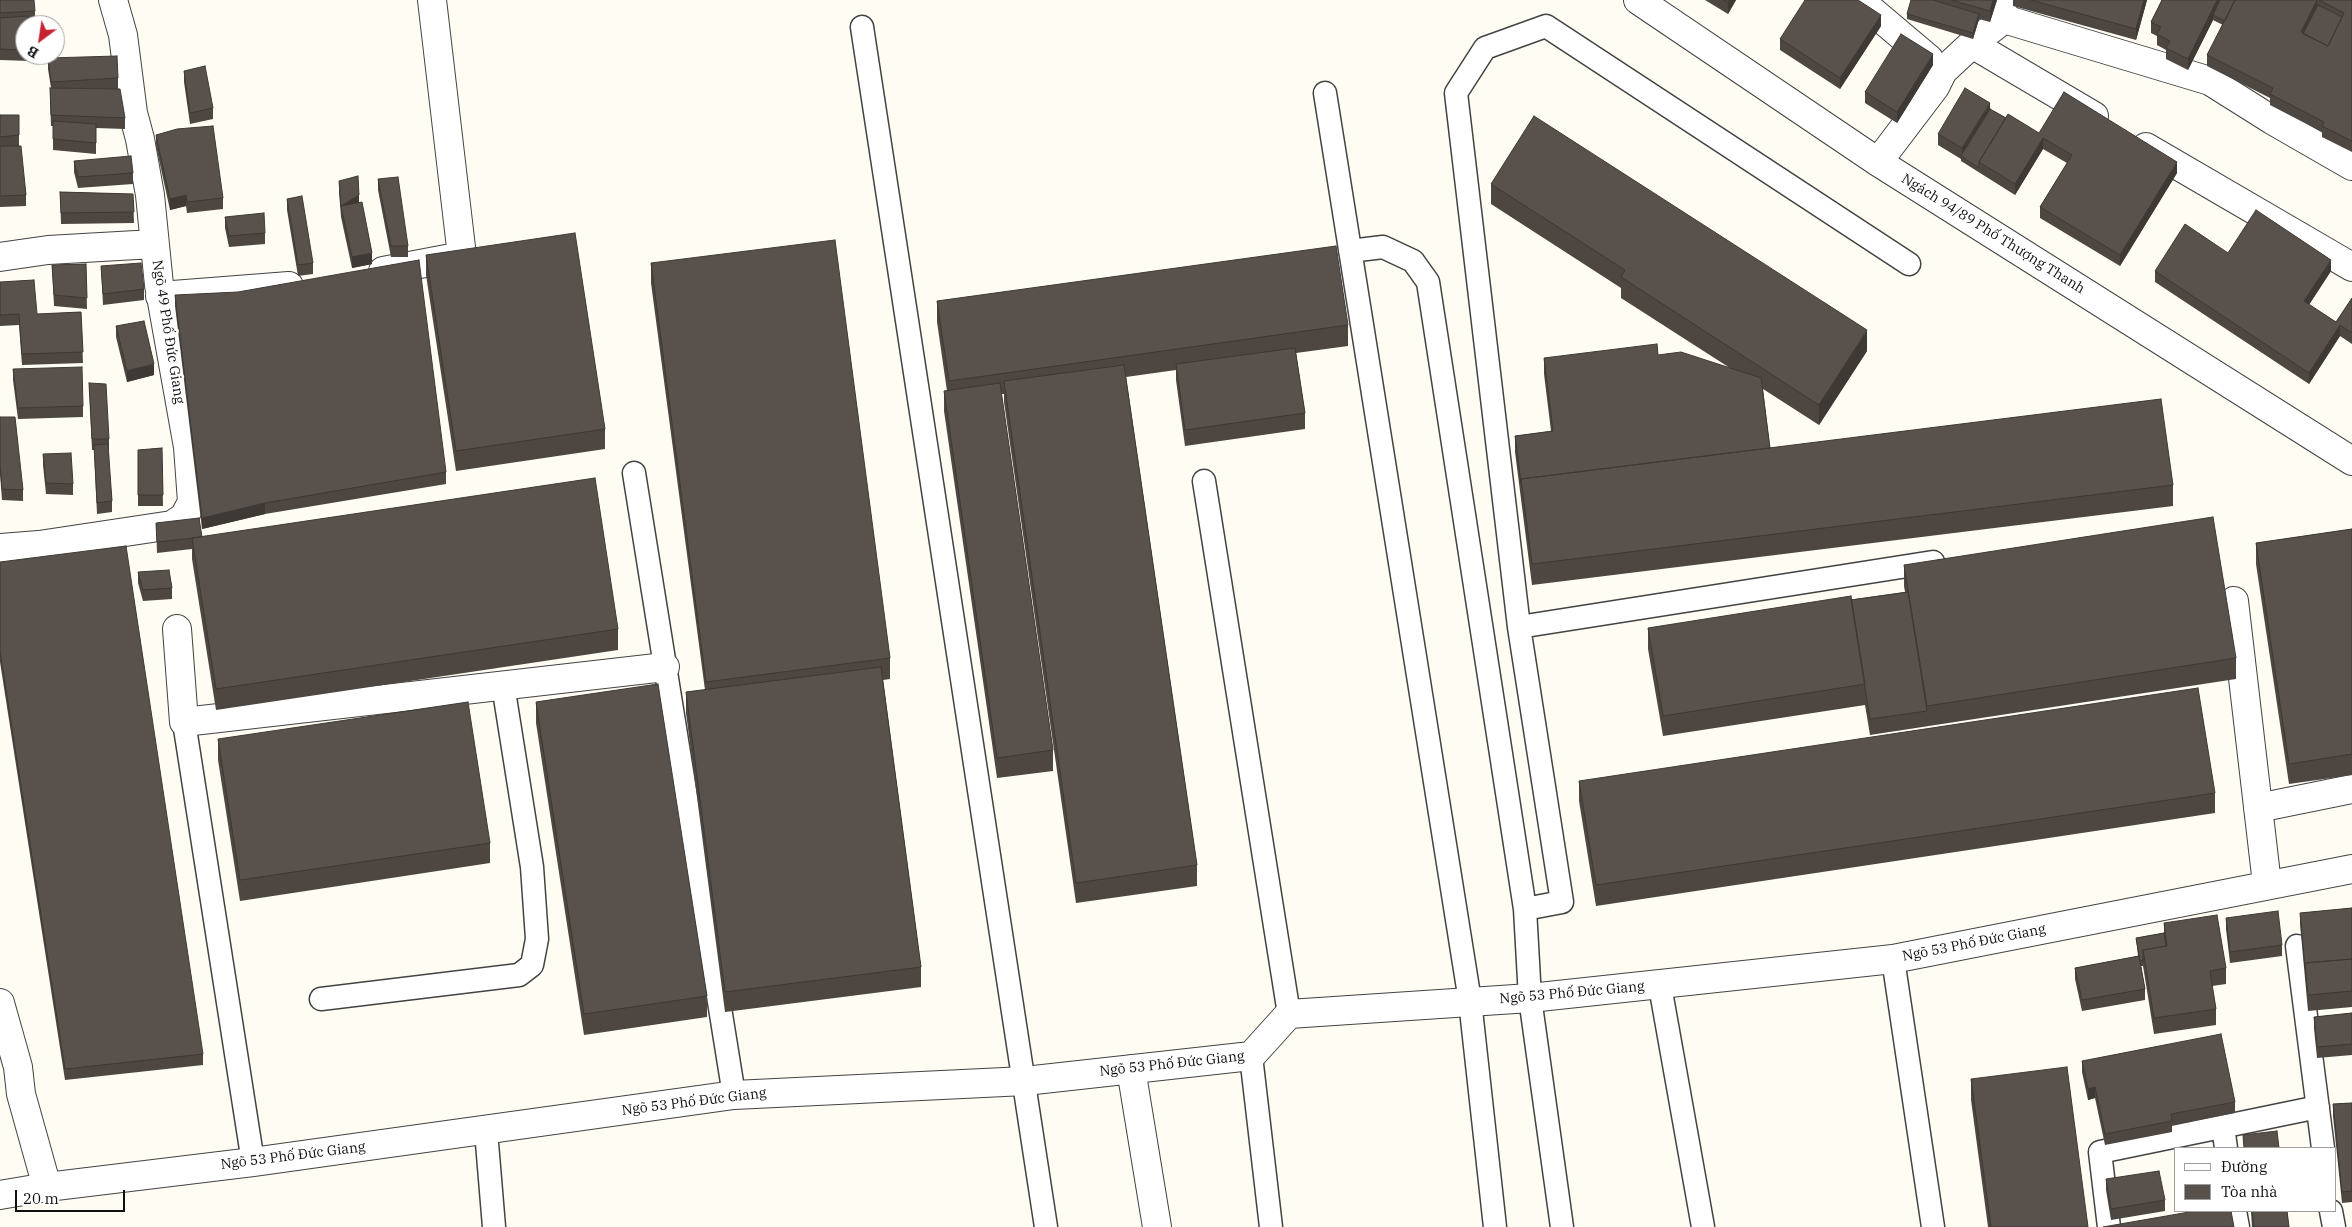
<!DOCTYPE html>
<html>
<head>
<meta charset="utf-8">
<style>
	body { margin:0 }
	#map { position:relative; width:2352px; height:1227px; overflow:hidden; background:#fffcf3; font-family:"IBM Plex Serif",serif }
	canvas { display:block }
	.legend { position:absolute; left:2174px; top:1147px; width:162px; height:65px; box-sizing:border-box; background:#fff; border:1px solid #9f9f9f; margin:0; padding:6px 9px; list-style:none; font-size:15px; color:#101010 }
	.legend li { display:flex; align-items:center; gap:10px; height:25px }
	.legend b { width:25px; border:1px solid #9f9f9f }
	.north { position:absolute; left:15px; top:15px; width:50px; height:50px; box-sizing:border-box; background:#fff; border:1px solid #9f9f9f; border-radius:50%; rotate:211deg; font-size:14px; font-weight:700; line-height:20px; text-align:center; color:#101010 }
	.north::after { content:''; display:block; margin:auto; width:18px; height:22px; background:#c62231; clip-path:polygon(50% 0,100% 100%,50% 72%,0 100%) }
	.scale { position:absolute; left:15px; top:1190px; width:110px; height:22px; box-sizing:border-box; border:2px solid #101010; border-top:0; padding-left:6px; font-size:15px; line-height:18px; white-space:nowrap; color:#101010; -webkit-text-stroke:4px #fff; paint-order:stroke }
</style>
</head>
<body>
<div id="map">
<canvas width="2352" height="1227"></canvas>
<ul class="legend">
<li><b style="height:6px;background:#fff"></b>Đường</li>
<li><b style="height:14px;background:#59514c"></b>Tòa nhà</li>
</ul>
<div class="north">B</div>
<div class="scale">20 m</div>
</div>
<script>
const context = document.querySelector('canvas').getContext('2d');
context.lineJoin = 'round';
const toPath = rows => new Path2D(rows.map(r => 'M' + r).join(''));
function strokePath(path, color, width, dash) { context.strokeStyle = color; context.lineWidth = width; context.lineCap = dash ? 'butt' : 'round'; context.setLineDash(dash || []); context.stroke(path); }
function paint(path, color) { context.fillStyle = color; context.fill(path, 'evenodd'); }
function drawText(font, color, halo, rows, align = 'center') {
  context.font = font + ' "IBM Plex Serif",serif'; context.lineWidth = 5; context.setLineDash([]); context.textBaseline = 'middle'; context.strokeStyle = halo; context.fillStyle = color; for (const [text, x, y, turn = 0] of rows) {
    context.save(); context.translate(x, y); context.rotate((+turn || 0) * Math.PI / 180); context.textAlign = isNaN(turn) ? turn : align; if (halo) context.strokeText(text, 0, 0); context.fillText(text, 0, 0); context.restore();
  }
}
const lane = toPath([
	[2004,19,2006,0],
	[862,27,1046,1227],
	[1325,93,1470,1001,1495,1227],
	[1350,251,1383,247,1413,261,1428,282,1525,909,1530,998,1562,1227],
	[634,473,734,1095],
	[1204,481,1289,1014],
	[1519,627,1933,562],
	[184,722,253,1162],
	[1525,909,1562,902,1519,627,1456,93,1485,48,1546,26,1909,264],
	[2297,946,2323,1148],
	[1893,959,1933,1227],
	[1660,986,1703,1227],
	[321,999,519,975,532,965,537,939,532,867,503,685],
	[1251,1056,1271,1227],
	[2223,1127,2226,1148],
	[486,1131,494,1227],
	[2235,1211,2238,1227],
	[2331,1211,2334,1227],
	[2109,1227,2100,1152,2318,1107]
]);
const street = toPath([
	[1638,0,1878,162,2352,461],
	[1853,0,1871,10,1929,59],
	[1972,44,2004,19,2210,81,2272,120,2352,166],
	[2146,147,2352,267],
	[1878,162,1935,87,1943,71,1972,44,2094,116],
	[0,257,48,250,154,244],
	[383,271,462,256,432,0],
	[160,296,289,286],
	[0,548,39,545,172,525,184,517,192,502,188,447,159,285,150,195,140,139,133,113,123,35,113,0],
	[2234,601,2267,884],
	[177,629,184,722,665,667],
	[2258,808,2352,789],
	[0,1003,18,1067,21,1094,47,1187],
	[1131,1069,1157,1227],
	[0,1195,47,1187,253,1162,734,1095,1025,1081,1251,1056,1289,1014,1530,998,1893,959,2352,869]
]);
strokePath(lane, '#434343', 25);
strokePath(street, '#434343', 30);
strokePath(lane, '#fff', 22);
strokePath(street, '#fff', 28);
paint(toPath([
	[0,0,35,11,35,22,29,22,25,25,25,55,30,55,30,61,0,60],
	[1705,0,1736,0,1728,14],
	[1911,0,1997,0,1990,22,1979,19,1973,39,1907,19,1907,14],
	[2013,0,2147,0,2136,40,2013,6],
	[2162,0,2352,0,2352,152,2322,137,2322,132,2270,105,2270,98,2207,66,2207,55,2223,25,2213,20,2188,70,2166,59,2166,50,2157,45,2157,36,2151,33,2151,22],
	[1881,26,1840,89,1780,50,1780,39],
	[48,58,118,78,118,89,125,118,125,129,96,128,96,154,53,150,53,126,51,126,50,99,50,88,51,88,48,69],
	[1933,65,1897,123,1865,103,1865,92],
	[184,71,213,108,213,119,190,124,184,82],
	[1990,109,2006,118,2039,133,2177,173,2120,266,2040,218,2040,207,2067,163,2043,149,2015,195,1961,161,1961,159,1938,145,1938,134],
	[0,115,19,115,19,146,26,195,26,206,0,207],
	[156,135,223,198,223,209,187,213,186,206,170,210,156,146],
	[74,161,133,173,133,184,78,188,74,172],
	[378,179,408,246,408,257,391,257,378,190],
	[339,181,359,202,372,264,352,268,341,217,339,192],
	[1491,184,1867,351,1819,425,1763,389,1770,448,2173,485,2173,506,1532,585,1515,452,1515,436,1551,431,1544,374,1544,358,1658,355,1730,368,1621,298,1621,288,1491,204],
	[60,192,133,194,134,223,61,224],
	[287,199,313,263,313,274,298,276,287,210],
	[225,217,265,233,265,244,229,247,225,228],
	[426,255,605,429,605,449,456,471,426,275],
	[651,263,890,658,890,679,883,680,921,967,921,987,725,1012,686,713,686,692,705,690,651,283],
	[86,264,87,309,54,306,52,265],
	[101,266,144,289,144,300,103,305],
	[2155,271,2331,271,2309,305,2336,322,2352,298,2352,344,2340,336,2309,384,2155,282],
	[0,282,37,314,81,312,83,363,22,365,19,325,0,326],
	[175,295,446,472,446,484,265,514,202,529,175,306],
	[937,301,1348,325,1348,346,1296,353,1305,413,1305,429,1185,446,1176,380,1176,370,1126,377,1197,865,1197,886,1076,903,1004,402,1004,394,1001,394,1053,750,1053,771,997,778,944,411,944,391,947,391,937,322],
	[116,326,154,375,127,382,116,337],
	[13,369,83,406,83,417,18,419,13,380],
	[89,383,109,439,109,450,108,450,112,501,112,512,97,514,94,450,92,450],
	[0,417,23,490,23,501,2,500,0,474],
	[162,448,163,506,138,506,138,450],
	[43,454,73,484,73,495,46,494,43,465],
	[156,523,202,537,618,629,618,650,216,710,192,559,192,549,157,553],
	[2352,529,2352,775,2289,784,2256,564,2256,543],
	[0,562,203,1054,203,1065,65,1080,0,662],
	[1904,565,2236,658,2236,679,1870,735,1865,705,1663,736,1648,649,1648,628,1905,592,1904,586],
	[138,572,172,588,172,599,143,601,138,583],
	[536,702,707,996,707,1017,584,1035,536,723],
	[218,739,490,843,490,863,240,901,218,760],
	[1579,781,2215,793,2215,813,1596,906,1579,801],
	[2352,908,2352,1007,2308,1011,2300,924,2300,913],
	[2226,918,2282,945,2282,956,2230,963,2226,929],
	[2164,923,2226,968,2226,984,2212,986,2216,1009,2216,1025,2154,1034,2143,966,2141,966,2145,989,2145,1000,2082,1011,2075,979,2075,968,2138,956,2136,938,2164,933],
	[2352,1013,2352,1055,2317,1058,2314,1028,2314,1017],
	[2082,1061,2235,1102,2235,1113,2172,1125,2172,1132,2105,1145,2095,1098,2088,1100,2082,1072],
	[1971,1079,2088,1227,1988,1227,1971,1100],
	[2352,1103,2352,1202,2342,1203,2333,1116,2333,1104],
	[2106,1179,2165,1200,2165,1211,2111,1220,2106,1190],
	[2251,1211,2287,1211,2289,1227,2252,1227]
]), '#4d4641');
paint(toPath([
	[1730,0,1736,0,1728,14,1728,3],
	[1993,0,1997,0,1990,22,1990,11],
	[2144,0,2147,0,2136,40,2136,29],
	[2217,0,2223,0,2213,15,2213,20,2188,70,2188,59],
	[2317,0,2318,10,2303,39,2301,32],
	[1979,14,1979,19,1973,39,1973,33],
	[1881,15,1881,26,1840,89,1840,78],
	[1933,54,1933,65,1897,123,1897,112],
	[1990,103,1990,114,1962,157,1962,148],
	[2043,138,2043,149,2015,195,2015,184],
	[2177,162,2177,173,2120,266,2120,255],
	[186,195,186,206,170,210,170,199],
	[359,195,359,206,341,206],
	[372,253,372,264,352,268,352,257],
	[2331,260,2331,271,2304,312,2304,301],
	[2340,325,2340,336,2309,384,2309,373],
	[1867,330,1867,351,1819,425,1819,405],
	[154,364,154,375,127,382,127,371],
	[265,503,265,514,202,529,202,518],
	[2095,1087,2095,1098,2088,1100,2088,1089]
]), '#3e3935');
const building = toPath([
	[0,0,34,0,35,11,0,13,0,0],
	[1724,0,1730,0,1728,3,1724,0],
	[1805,0,1858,0,1881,15,1840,78,1780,39,1805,0],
	[1911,0,1933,0,1979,14,1973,33,1907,14,1911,0],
	[1951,0,1993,0,1990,11,1951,0],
	[2031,0,2144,0,2136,29,2031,0],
	[2162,0,2217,0,2188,59,2166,48,2170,41,2157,34,2161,27,2151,22,2162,0],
	[2220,0,2235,0,2225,21,2213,15,2220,0],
	[2235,0,2317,0,2301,32,2328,46,2344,13,2319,0,2352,0,2352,141,2322,126,2324,122,2270,94,2273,88,2207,55,2235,0],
	[2318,5,2342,17,2328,46,2303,34,2318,5],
	[28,16,29,25,25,25,25,50,0,49,0,18,28,16],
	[1901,34,1933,54,1897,112,1865,92,1901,34],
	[117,56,118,78,51,82,48,58,117,56],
	[205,66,213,108,190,113,184,71,205,66],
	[50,88,120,89,125,118,51,115,50,88],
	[1965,88,1990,103,1962,148,1938,134,1965,88],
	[2064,92,2177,162,2120,255,2040,207,2072,155,2043,138,2015,184,1979,162,2008,114,2039,133,2064,92],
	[1990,109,2006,118,1979,162,1979,168,1961,156,1990,109],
	[0,115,19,115,19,135,0,137,0,115],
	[1534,116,1867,330,1819,405,1621,277,1625,270,1491,184,1534,116],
	[53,121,96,124,96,143,53,139,53,121],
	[213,126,223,198,187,202,186,195,170,199,156,135,177,129,213,126],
	[0,146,21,146,26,195,0,196,0,146],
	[131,156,133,173,78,177,74,161,131,156],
	[358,176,359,195,341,206,362,202,372,253,352,257,341,206,339,181,358,176],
	[398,177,408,246,391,246,378,179,398,177],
	[60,192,133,194,134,212,61,213,60,192],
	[302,196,313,263,298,265,287,199,302,196],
	[2256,210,2331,260,2304,301,2336,322,2352,298,2352,333,2340,325,2309,373,2155,271,2185,224,2228,253,2256,210],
	[264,213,265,233,229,236,225,217,264,213],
	[575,233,605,429,456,451,426,255,575,233],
	[835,240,890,658,706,682,651,263,835,240],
	[1336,246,1348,325,949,381,937,301,1336,246],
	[419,260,446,472,265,503,202,518,175,295,238,292,419,260],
	[141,263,144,289,103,294,101,266,141,263],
	[86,264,87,298,54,295,52,265,86,264],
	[34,280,37,314,81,312,83,352,22,354,19,314,0,315,0,282,34,280],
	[144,321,154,364,127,371,116,326,144,321],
	[1657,344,1658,355,1681,352,1761,378,1770,448,1521,479,1521,483,1515,436,1553,431,1544,358,1657,344],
	[1295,348,1305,413,1185,430,1176,364,1295,348],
	[1124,365,1197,865,1076,883,1004,381,1124,365],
	[82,367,83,406,18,408,13,369,82,367],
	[89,383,106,384,109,439,92,439,89,383],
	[1000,383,1053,750,997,758,944,391,1000,383],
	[2161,399,2173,485,1532,564,1521,479,2161,399],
	[0,417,15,417,23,490,2,489,0,463,0,417],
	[108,444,112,501,97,503,94,445,108,444],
	[162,448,163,495,138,495,138,450,162,448],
	[71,453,73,484,46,483,43,454,71,453],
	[595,478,618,629,216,689,192,538,595,478],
	[2213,517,2236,658,1927,706,1904,565,2213,517],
	[199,518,202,537,157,542,156,523,199,518],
	[2352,529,2352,754,2289,764,2256,543,2352,529],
	[126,546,203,1054,65,1069,0,651,0,562,126,546],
	[169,570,172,588,143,590,138,572,169,570],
	[1908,592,1927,711,1870,719,1851,600,1908,592],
	[1851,596,1865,684,1663,716,1648,628,1851,596],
	[881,667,921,967,725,992,686,692,881,667],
	[658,684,707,996,584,1014,536,702,658,684],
	[2198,688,2215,793,1596,885,1579,781,2198,688],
	[468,702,490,843,240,880,218,739,468,702],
	[2352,908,2352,959,2305,963,2305,968,2300,913,2352,908],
	[2278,911,2282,945,2230,952,2226,918,2278,911],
	[2217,915,2226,968,2210,971,2216,1009,2154,1018,2143,950,2167,946,2164,923,2217,915],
	[2164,933,2166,946,2143,950,2143,960,2140,961,2136,938,2164,933],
	[2139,956,2145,989,2082,1000,2075,968,2139,956],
	[2352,959,2352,991,2308,995,2305,963,2352,959],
	[2352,1013,2352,1044,2317,1047,2314,1017,2352,1013],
	[2221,1034,2235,1102,2171,1114,2172,1121,2105,1134,2095,1087,2088,1089,2082,1061,2221,1034],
	[2067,1067,2088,1227,1991,1227,1971,1079,2067,1067],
	[2352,1103,2352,1191,2342,1192,2333,1104,2352,1103],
	[2277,1131,2279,1148,2244,1148,2243,1135,2277,1131],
	[2159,1171,2165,1200,2111,1209,2106,1179,2159,1171],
	[2195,1211,2231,1211,2234,1227,2103,1227,2195,1211],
	[2252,1211,2287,1211,2289,1227,2254,1227,2252,1211]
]);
paint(building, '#59514c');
strokePath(building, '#3e3935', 1);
drawText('14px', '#101010', '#fff', [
	["Ngách 94/89 Phố Thượng Thanh",1993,234,32],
	["Ngõ 49 Phố Đức Giang",168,332,81],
	["Ngõ 53 Phố Đức Giang",1974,943,-11],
	["Ngõ 53 Phố Đức Giang",1572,993,-5],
	["Ngõ 53 Phố Đức Giang",1172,1064,-6],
	["Ngõ 53 Phố Đức Giang",694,1102,-7],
	["Ngõ 53 Phố Đức Giang",293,1156,-7]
]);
</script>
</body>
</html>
